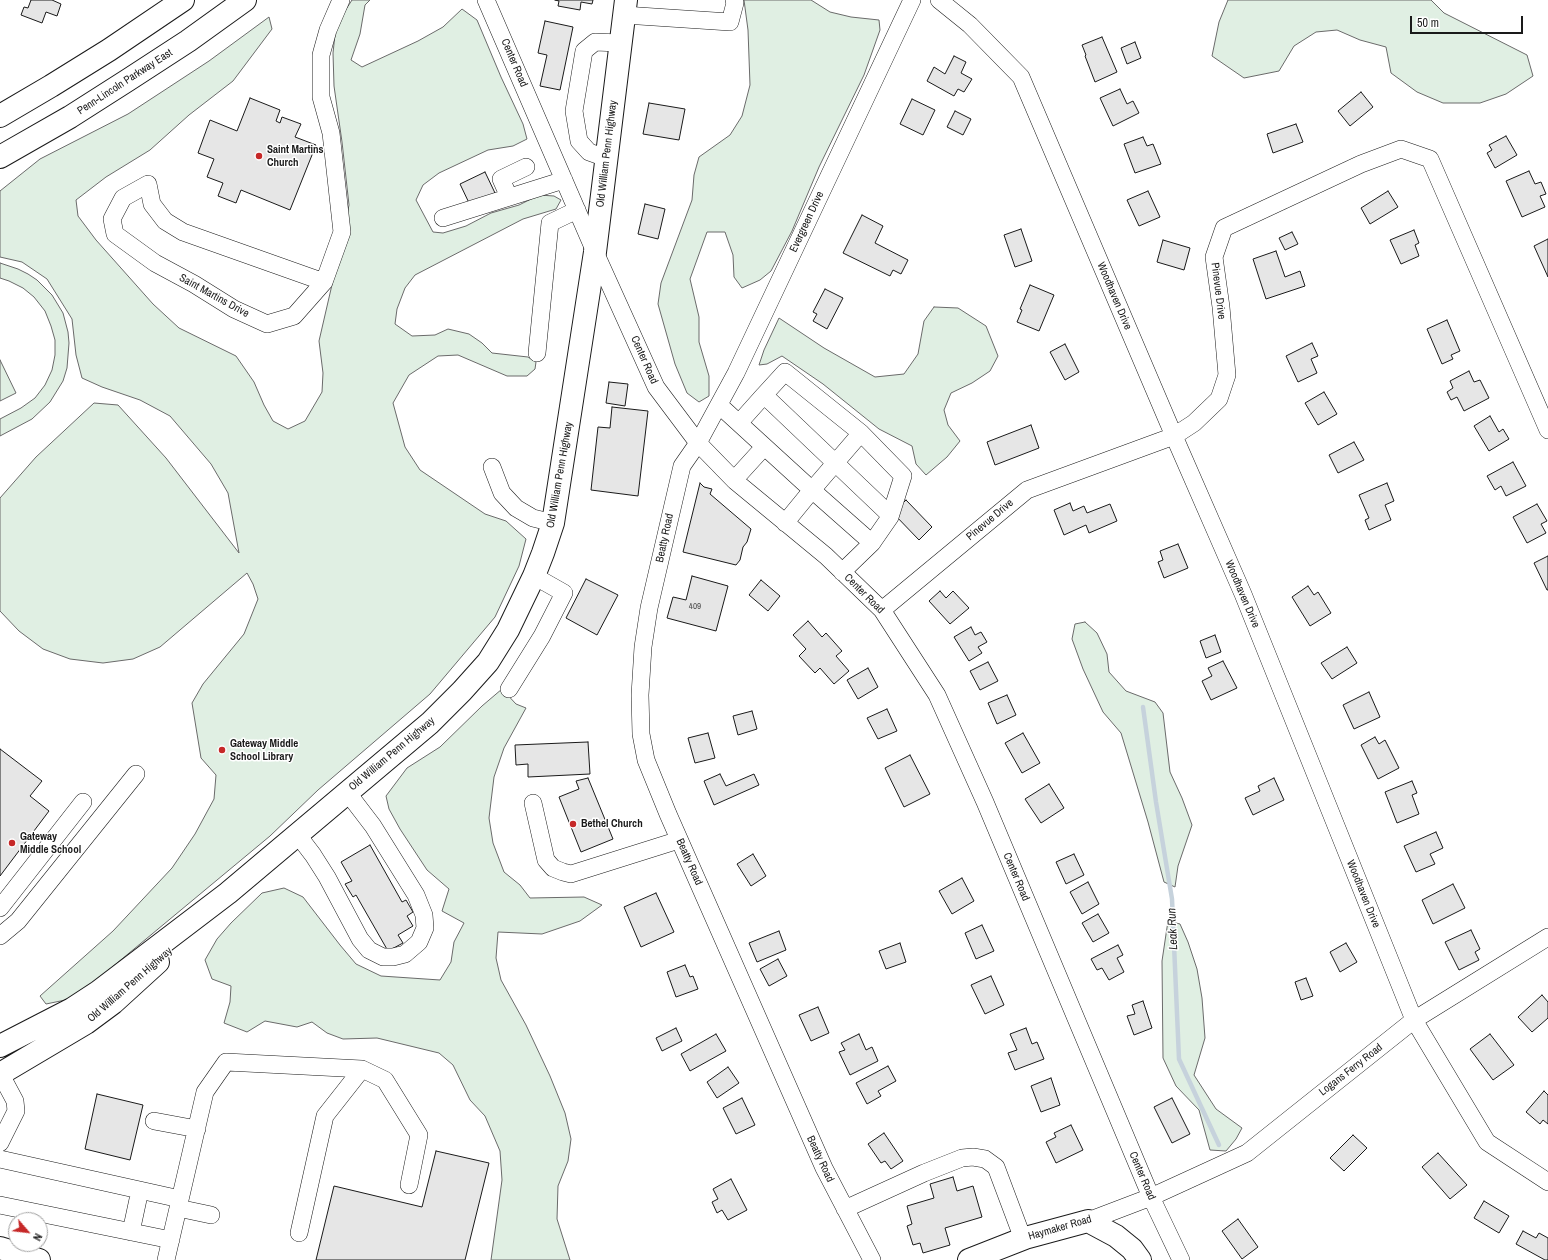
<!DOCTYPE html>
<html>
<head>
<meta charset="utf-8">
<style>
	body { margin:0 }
	#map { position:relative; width:1548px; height:1260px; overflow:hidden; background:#fff; font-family:"Archivo Narrow",sans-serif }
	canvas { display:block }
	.north { position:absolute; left:8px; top:1212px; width:40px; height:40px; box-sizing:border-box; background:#fff; border:1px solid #a3a3a3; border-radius:50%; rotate:118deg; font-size:11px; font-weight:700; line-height:16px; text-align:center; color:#1a1a1a }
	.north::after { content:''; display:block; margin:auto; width:14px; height:18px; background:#c62828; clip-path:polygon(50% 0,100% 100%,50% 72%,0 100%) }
	.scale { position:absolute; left:1410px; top:16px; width:113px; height:18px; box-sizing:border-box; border:2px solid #1a1a1a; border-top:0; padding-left:5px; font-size:12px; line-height:14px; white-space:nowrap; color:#1a1a1a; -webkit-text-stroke:3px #fff; paint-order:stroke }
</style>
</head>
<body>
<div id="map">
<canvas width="1548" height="1260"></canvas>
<div class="north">N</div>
<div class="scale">50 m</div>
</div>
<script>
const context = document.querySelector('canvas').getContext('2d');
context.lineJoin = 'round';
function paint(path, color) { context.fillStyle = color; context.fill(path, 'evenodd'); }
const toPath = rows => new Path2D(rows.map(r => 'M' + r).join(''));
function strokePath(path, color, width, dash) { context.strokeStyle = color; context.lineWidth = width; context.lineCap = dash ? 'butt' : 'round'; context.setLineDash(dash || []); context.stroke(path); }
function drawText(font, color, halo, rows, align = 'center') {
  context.font = font + ' "Archivo Narrow",sans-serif'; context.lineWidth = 3; context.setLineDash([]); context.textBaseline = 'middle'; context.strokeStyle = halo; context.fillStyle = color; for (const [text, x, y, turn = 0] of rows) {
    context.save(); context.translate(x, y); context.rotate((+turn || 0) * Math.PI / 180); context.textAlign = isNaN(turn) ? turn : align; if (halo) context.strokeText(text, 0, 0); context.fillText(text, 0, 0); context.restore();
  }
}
const green = toPath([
	[352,0,370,0,365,5,360,34,351,60,362,67,418,41,443,27,462,9,477,20,501,77,523,124,527,139,513,146,488,150,439,173,423,185,416,200,433,232,443,233,466,226,491,213,519,205,539,195,554,196,561,200,556,209,523,219,415,275,405,288,397,309,395,324,412,336,435,335,448,329,469,334,482,343,492,353,528,357,536,362,535,369,527,376,507,376,458,355,438,356,409,375,393,403,405,447,420,470,485,514,506,521,526,539,519,566,495,617,430,694,318,790,270,836,75,998,46,1004,40,996,113,931,172,868,195,834,214,799,216,775,201,758,192,703,203,684,244,634,258,599,253,584,247,573,160,647,133,659,103,663,70,659,43,649,19,631,0,611,0,498,36,457,94,403,118,405,166,458,239,553,228,493,211,464,170,416,140,400,102,387,82,378,76,355,72,319,47,279,22,262,0,257,0,191,40,159,128,114,209,61,269,17,272,29,233,81,189,115,150,150,106,177,76,200,78,216,96,240,153,304,179,328,236,356,254,382,264,405,273,421,288,429,305,421,322,392,323,373,319,341,340,250,349,205,342,142,334,86,333,53,336,25,352,0],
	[744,0,811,0,830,12,851,17,879,20,880,30,864,75,819,167,792,231,771,271,760,280,742,288,734,277,733,255,725,232,707,232,690,279,699,317,699,342,709,376,709,396,699,402,687,393,675,364,658,304,661,283,692,200,694,175,699,157,730,135,742,116,750,85,748,30,744,0],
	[1228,0,1431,0,1444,13,1527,55,1533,76,1506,94,1480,103,1443,103,1417,92,1391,73,1386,47,1360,40,1337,30,1316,32,1294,46,1279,71,1244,78,1212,56,1219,22,1228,0],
	[0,263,18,269,28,274,37,280,52,295,63,313,68,332,69,343,67,368,63,381,50,402,32,419,0,436,0,419,21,408,35,398,45,385,52,370,55,355,55,340,51,326,45,311,34,297,23,288,9,281,0,278,0,263],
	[934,307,958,308,986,326,998,356,990,371,972,383,951,393,944,410,948,425,960,441,947,457,926,475,916,464,912,446,879,429,823,384,782,356,767,364,759,365,764,350,779,318,824,348,875,377,904,374,918,354,924,321,934,307],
	[0,360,16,393,0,401,0,360],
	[1085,622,1097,633,1107,654,1109,672,1126,691,1155,702,1163,713,1170,772,1182,798,1192,825,1178,866,1175,887,1164,882,1148,822,1121,733,1103,712,1083,669,1072,639,1075,624,1085,622],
	[502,689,516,704,526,708,504,748,494,777,489,818,493,843,504,872,520,885,530,898,584,897,602,905,580,921,542,934,498,932,496,958,501,980,526,1025,550,1076,565,1113,571,1139,568,1161,558,1186,557,1219,570,1260,491,1260,502,1180,500,1151,485,1116,470,1100,453,1065,439,1053,377,1038,343,1039,327,1033,312,1022,297,1027,265,1021,247,1032,224,1023,230,1002,231,986,212,979,205,960,217,939,231,923,262,893,284,888,303,897,340,945,356,964,381,976,440,980,451,962,454,942,464,923,442,911,449,889,427,870,400,829,389,809,386,796,407,768,440,747,482,706,502,689],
	[1168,921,1180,924,1188,942,1197,969,1202,998,1205,1038,1194,1075,1216,1109,1242,1128,1236,1139,1226,1151,1210,1150,1199,1110,1176,1086,1163,1058,1162,961,1168,921]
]);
paint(green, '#e0efe3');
strokePath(green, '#6a6a6a', 1);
strokePath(toPath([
	[1143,707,1156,802,1172,899,1179,1059,1219,1145]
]), '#c6d2dc', 4.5);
const building = toPath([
	[31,0,52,0,61,4,57,16,46,12,42,23,21,15,24,7,28,8,31,0],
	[555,0,593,0,592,4,581,2,580,10,558,6,559,1,555,0],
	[545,21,573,27,560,90,540,86,547,55,538,53,545,21],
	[1102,37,1117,72,1095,82,1085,56,1086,55,1082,45,1102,37],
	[1135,42,1141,58,1127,64,1121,48,1135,42],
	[954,56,966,62,961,73,972,79,964,92,958,89,954,96,927,81,934,67,945,74,954,56],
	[1120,89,1127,104,1133,101,1139,113,1113,126,1100,98,1120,89],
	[1361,92,1373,107,1350,126,1338,111,1361,92],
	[250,98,280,110,276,121,280,123,282,117,301,124,295,137,316,145,290,210,241,190,236,203,218,196,223,183,207,177,214,159,198,153,210,120,237,131,250,98],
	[912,99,935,110,923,135,900,124,912,99],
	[649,103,685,109,679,140,643,134,649,103],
	[955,111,971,119,963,135,947,127,955,111],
	[1296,124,1303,142,1273,153,1267,134,1296,124],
	[1506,136,1517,155,1495,168,1487,153,1492,150,1489,145,1506,136],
	[1143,137,1147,146,1153,144,1161,164,1135,173,1124,144,1143,137],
	[1529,171,1535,184,1541,182,1546,194,1540,196,1545,207,1522,217,1506,181,1529,171],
	[485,172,495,193,470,205,460,184,485,172],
	[1148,191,1160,217,1139,226,1127,200,1148,191],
	[1388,191,1398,207,1370,224,1361,208,1388,191],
	[645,204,665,209,658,239,638,234,645,204],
	[862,215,883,226,875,243,908,260,901,274,893,270,890,276,843,253,862,215],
	[1021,229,1032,261,1015,267,1004,235,1021,229],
	[1414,230,1419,243,1415,245,1419,256,1401,264,1390,240,1414,230],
	[1292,232,1298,244,1285,250,1279,238,1292,232],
	[1548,239,1548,277,1534,246,1548,239],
	[1163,240,1190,248,1184,270,1157,262,1163,240],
	[1276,251,1285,277,1300,271,1305,286,1266,299,1253,259,1276,251],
	[1030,285,1054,295,1039,331,1017,322,1022,310,1020,309,1030,285],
	[825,289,843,298,827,329,813,321,817,314,813,312,825,289],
	[1447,320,1460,351,1451,355,1453,359,1442,364,1427,329,1447,320],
	[1312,343,1318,356,1311,359,1317,373,1298,382,1286,356,1312,343],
	[1065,344,1079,372,1065,380,1050,352,1065,344],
	[1469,371,1474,382,1480,380,1489,398,1464,411,1457,397,1451,400,1447,392,1453,388,1450,381,1469,371],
	[609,382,628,384,625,406,606,403,609,382],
	[1324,392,1337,414,1318,425,1305,403,1324,392],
	[612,407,648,411,638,496,591,490,598,427,610,428,612,407],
	[1490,416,1499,432,1503,429,1509,439,1489,451,1474,426,1490,416],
	[1031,425,1039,448,995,465,987,442,1031,425],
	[1354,442,1364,460,1338,473,1329,455,1354,442],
	[1513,462,1526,486,1506,496,1501,486,1495,490,1487,476,1513,462],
	[700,483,704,487,712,489,710,494,751,529,747,542,743,547,740,560,736,565,683,552,700,483],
	[1387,483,1394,501,1385,505,1391,520,1369,530,1365,520,1369,518,1359,495,1387,483],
	[906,500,932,527,919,540,893,513,906,500],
	[1070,503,1073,511,1084,506,1087,513,1110,504,1117,521,1089,533,1086,525,1064,535,1054,510,1070,503],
	[1537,504,1547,521,1541,524,1546,533,1527,543,1513,517,1537,504],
	[1178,544,1188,568,1164,578,1158,562,1163,560,1160,551,1178,544],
	[1548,556,1548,590,1547,590,1534,563,1548,556],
	[692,576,728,586,716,631,667,618,673,597,686,600,692,576],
	[586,579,618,595,597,635,566,618,586,579],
	[761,580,780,596,768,611,749,595,761,580],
	[1308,586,1314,595,1318,592,1331,613,1310,626,1292,597,1308,586],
	[940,591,946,598,953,591,969,608,950,624,929,601,940,591],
	[808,621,822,637,826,633,842,651,836,656,849,671,834,684,820,668,815,673,799,656,806,649,793,635,808,621],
	[971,627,975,635,981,632,987,642,978,647,982,653,969,661,954,637,971,627],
	[1215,635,1221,652,1206,658,1200,641,1215,635],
	[1347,647,1357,663,1332,679,1321,663,1347,647],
	[1223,661,1237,688,1211,700,1202,681,1212,676,1208,668,1223,661],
	[988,662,998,681,980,690,970,671,988,662],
	[868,668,878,687,858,699,847,680,868,668],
	[1369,692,1380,717,1354,729,1343,705,1369,692],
	[1007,695,1016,715,997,724,988,703,1007,695],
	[887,709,897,731,878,739,867,718,887,709],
	[752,711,757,729,738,735,733,716,752,711],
	[708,733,715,758,695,763,688,738,708,733],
	[1023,733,1040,763,1022,773,1005,743,1023,733],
	[1375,737,1379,744,1385,740,1399,768,1378,779,1361,745,1375,737],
	[588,742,590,774,528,777,528,764,516,765,515,745,588,742],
	[0,749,42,781,30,796,49,811,0,876,0,749],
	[910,755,930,794,904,807,885,768,910,755],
	[720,774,726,786,754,774,759,785,714,805,704,781,720,774],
	[588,778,613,839,581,852,559,797,579,789,576,781,588,778],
	[1274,778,1284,800,1253,815,1245,798,1260,791,1258,786,1274,778],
	[1412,781,1417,793,1412,795,1419,814,1397,823,1385,792,1412,781],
	[1049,784,1064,808,1041,823,1025,799,1049,784],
	[1436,832,1443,848,1430,854,1435,864,1416,872,1404,846,1436,832],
	[370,845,402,902,406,900,413,912,407,916,413,926,398,935,403,943,388,951,356,895,353,897,345,884,352,881,341,862,370,845],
	[753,854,766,876,751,886,737,864,753,854],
	[1074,854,1084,875,1066,884,1056,862,1074,854],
	[962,878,974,901,952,914,939,891,962,878],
	[1088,882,1099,904,1082,914,1070,892,1088,882],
	[1453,884,1465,908,1433,924,1422,900,1453,884],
	[656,893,674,932,641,947,624,907,656,893],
	[1098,914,1109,933,1093,942,1082,923,1098,914],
	[982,925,994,951,976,959,965,933,982,925],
	[1471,930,1480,949,1475,952,1479,960,1459,970,1445,942,1471,930],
	[779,931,786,950,757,962,749,943,779,931],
	[900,943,906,962,886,969,879,951,900,943],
	[1346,943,1357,962,1340,972,1330,952,1346,943],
	[1118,945,1123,955,1117,958,1124,972,1109,980,1102,968,1097,970,1091,959,1118,945],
	[778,959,787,976,769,986,760,969,778,959],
	[685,965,690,977,693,976,698,989,676,997,667,972,685,965],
	[991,976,1004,1005,985,1014,971,985,991,976],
	[1306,978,1313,996,1301,1000,1295,982,1306,978],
	[1542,995,1548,1002,1548,1018,1532,1032,1518,1017,1542,995],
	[1143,1001,1152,1028,1134,1035,1127,1016,1135,1014,1132,1005,1143,1001],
	[818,1007,829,1033,811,1041,799,1015,818,1007],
	[676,1028,682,1041,662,1051,656,1038,676,1028],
	[1026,1028,1032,1044,1037,1042,1044,1059,1015,1070,1008,1053,1017,1050,1010,1034,1026,1028],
	[716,1034,726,1051,690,1071,681,1054,716,1034],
	[859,1034,866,1050,872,1047,878,1061,850,1075,839,1052,845,1050,841,1043,859,1034],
	[1490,1034,1514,1065,1493,1080,1470,1049,1490,1034],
	[888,1066,896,1081,878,1091,881,1096,867,1104,856,1083,888,1066],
	[728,1067,739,1083,717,1098,707,1082,728,1067],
	[1051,1078,1060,1105,1041,1112,1031,1086,1051,1078],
	[1544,1091,1548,1095,1548,1124,1543,1120,1540,1124,1526,1112,1544,1091],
	[97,1094,143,1105,130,1160,85,1149,97,1094],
	[742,1098,755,1125,736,1134,723,1108,742,1098],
	[1172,1098,1190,1134,1172,1143,1154,1107,1172,1098],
	[1071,1125,1083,1150,1056,1163,1046,1142,1056,1137,1054,1133,1071,1125],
	[884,1133,903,1161,891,1169,885,1161,881,1163,868,1144,884,1133],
	[1353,1135,1367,1148,1344,1171,1330,1158,1353,1135],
	[436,1151,489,1163,465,1260,316,1260,334,1186,422,1207,436,1151],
	[1438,1153,1467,1185,1450,1199,1422,1167,1438,1153],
	[953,1177,957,1191,973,1186,982,1217,945,1228,950,1245,923,1253,920,1243,913,1245,907,1226,912,1224,907,1206,934,1198,930,1184,953,1177],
	[731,1179,747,1210,728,1220,722,1210,717,1213,712,1202,718,1199,713,1189,731,1179],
	[1484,1201,1509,1216,1499,1233,1474,1218,1484,1201],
	[1238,1219,1258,1247,1242,1259,1222,1231,1238,1219],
	[1523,1231,1536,1238,1539,1233,1548,1238,1548,1260,1545,1260,1516,1244,1523,1231]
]);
paint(building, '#e6e6e6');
strokePath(building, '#1a1a1a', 1);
const minor = toPath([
	[486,0,595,252,656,387,698,443,735,481,826,556,882,610,937,695,985,802,1151,1197,1181,1260],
	[939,0,970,25,1021,77,1174,436,1243,594,1414,1020,1487,1142,1548,1182],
	[624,15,730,22,735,3,734,0],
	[606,158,589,152,579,141,574,111,584,51,595,42,620,43],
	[509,197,501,179,526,167],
	[443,218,564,180],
	[324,282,183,232,165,221,152,204,148,184,123,198,112,219,115,234,155,263,194,284,234,309,267,324,294,316,324,282,342,232,331,133,321,97,321,55,328,30,341,0],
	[537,353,550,223,577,210],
	[719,405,812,490,785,523],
	[739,423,764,395],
	[492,467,502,493,516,508,533,518,553,523],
	[734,480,764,447],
	[872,543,890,517,903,476,861,433,785,372,764,395,890,515],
	[842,572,872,543,812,490,861,433],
	[882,610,1027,490,1174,436,1194,423,1219,399,1227,375,1221,307,1214,257,1224,228,1361,164,1401,149,1430,159,1548,430],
	[509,689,542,636,564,593,534,576],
	[533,803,546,860,553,868,563,872,571,874,679,840],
	[297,834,313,855,327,877,360,939,369,950,383,957,393,957,405,954,419,942,425,928,424,915,416,895,373,826,347,792],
	[0,908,83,802],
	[0,936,18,921,136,774],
	[0,1073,15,1101,16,1111,0,1143],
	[154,1121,197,1129],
	[0,1159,180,1199],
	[0,1205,171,1240],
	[178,1208,211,1215],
	[845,1209,924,1173,962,1158,973,1157,985,1159,996,1167,1023,1239],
	[1088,1221,1151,1197,1247,1153,1414,1020,1548,937],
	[131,1232,140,1190],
	[299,1233,325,1116,362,1069],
	[166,1260,205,1092,226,1062,362,1069,385,1080,419,1135,409,1185],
	[872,1260,824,1168,668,814,646,760,641,734,640,695,643,647,649,608,682,466,698,443,736,373,912,0]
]);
const major = toPath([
	[0,1046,72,1009,98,992,228,893,430,723,462,691,488,662,508,630,534,576,543,553,553,523,595,252,626,0],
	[0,1074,86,1023,113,1003,158,962],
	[0,1248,39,1260],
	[969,1260,1025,1238,1088,1221,1116,1236,1132,1249,1140,1260]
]);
const highway = toPath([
	[0,116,51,86,109,50,183,0],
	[0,157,70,117,128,80,188,41,245,0]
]);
strokePath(minor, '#1a1a1a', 18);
strokePath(major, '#1a1a1a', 24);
strokePath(highway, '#1a1a1a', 24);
strokePath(minor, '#fff', 17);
strokePath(major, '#fff', 22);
strokePath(highway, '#fff', 22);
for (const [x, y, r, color] of [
	[259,156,4,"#c62828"],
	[222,750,4,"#c62828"],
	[573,824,4,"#c62828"],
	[12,843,4,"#c62828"]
]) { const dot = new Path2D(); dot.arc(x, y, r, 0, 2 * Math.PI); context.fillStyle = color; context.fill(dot); strokePath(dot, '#fff', 1.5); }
drawText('9px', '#4d4d4d', null, [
	["409",695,607]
]);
drawText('11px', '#1a1a1a', '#fff', [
	["Center Road",514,63,67],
	["Penn-Lincoln Parkway East",125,82,-33],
	["Old William Penn Highway",607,154,-83],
	["Evergreen Drive",807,222,-65],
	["Pinevue Drive",1218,291,83],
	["Saint Martins Drive",214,296,29],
	["Woodhaven Drive",1114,296,67],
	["Center Road",644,360,66],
	["Old William Penn Highway",560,475,-80],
	["Pinevue Drive",990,520,-40],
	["Beatty Road",665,538,-78],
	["Center Road",864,594,45],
	["Woodhaven Drive",1242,594,67],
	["Old William Penn Highway",392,754,-40],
	["Beatty Road",689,862,66],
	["Center Road",1016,877,67],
	["Woodhaven Drive",1363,894,68],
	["Old William Penn Highway",130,985,-41],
	["Logans Ferry Road",1351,1070,-38],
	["Beatty Road",820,1159,65],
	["Center Road",1142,1176,67],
	["Haymaker Road",1060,1228,-16]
]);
drawText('bold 11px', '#1a1a1a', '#fff', [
	["Saint Martins",267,150],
	["Church",267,163],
	["Gateway Middle",230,744],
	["School Library",230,757],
	["Bethel Church",581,824],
	["Gateway",20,837],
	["Middle School",20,850]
], 'left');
drawText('italic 12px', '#1a1a1a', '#fff', [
	["Leak Run",1173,929,-93]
]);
</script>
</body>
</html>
